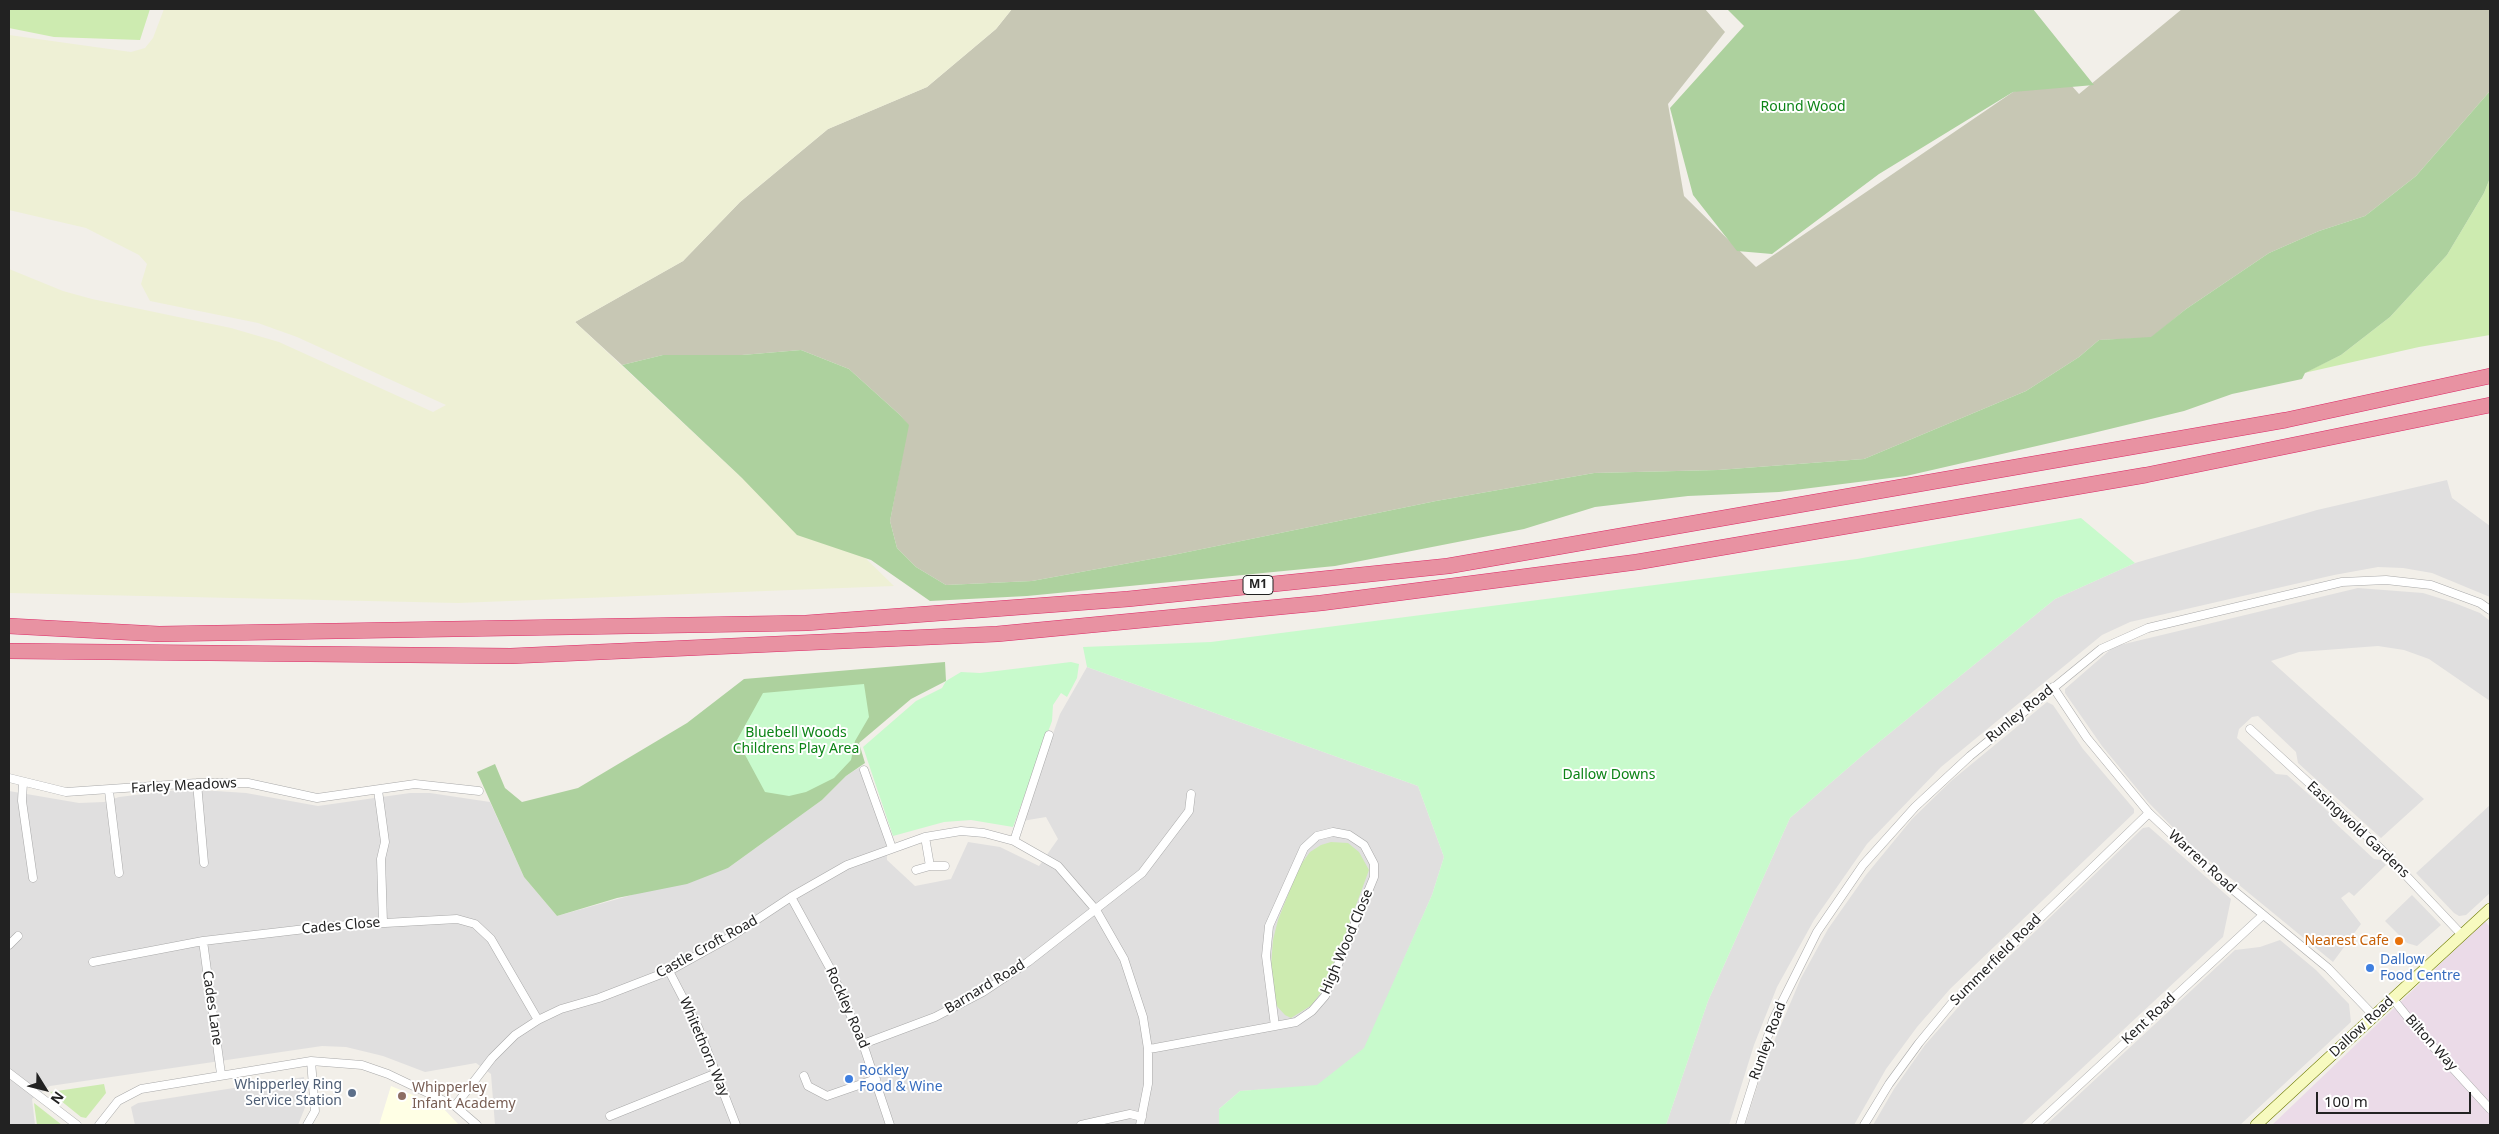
<!DOCTYPE html>
<html>
<head>
<meta charset="utf-8">
<style>
	body { margin:0 }
	#map { position:relative; width:2499px; height:1134px; overflow:hidden; background:#f2efe9; font-family:"Noto Sans",sans-serif }
	canvas { display:block }
	.frame { position:absolute; inset:0; border:10px solid #222; pointer-events:none }
	.north { position:absolute; left:20px; top:1064px; width:50px; height:50px; -webkit-text-stroke:4px #fff; paint-order:stroke; rotate:126deg; font-size:14px; font-weight:700; line-height:20px; text-align:center; color:#222 }
	.north::after { content:''; display:block; margin:auto; width:18px; height:22px; background:#222; clip-path:polygon(50% 0,100% 100%,50% 72%,0 100%) }
	.scale { position:absolute; left:2316px; top:1092px; width:155px; height:22px; box-sizing:border-box; border:2px solid #222; border-top:0; padding-left:6px; font-size:15px; line-height:18px; white-space:nowrap; color:#222; -webkit-text-stroke:4px #fff; paint-order:stroke }
</style>
</head>
<body>
<div id="map">
<canvas width="2499" height="1134"></canvas>
<div class="frame"></div>
<div class="north">N</div>
<div class="scale">100 m</div>
</div>
<script>
const context = document.querySelector('canvas').getContext('2d');
context.lineJoin = 'round';
function paint(path, color) { context.fillStyle = color; context.fill(path, 'evenodd'); }
const toPath = rows => new Path2D(rows.map(r => 'M' + r).join(''));
function strokePath(path, color, width, dash) { context.strokeStyle = color; context.lineWidth = width; context.lineCap = dash ? 'butt' : 'round'; context.setLineDash(dash || []); context.stroke(path); }
function drawText(font, color, halo, rows, align = 'center') {
  context.font = font + ' "Noto Sans",sans-serif'; context.lineWidth = 4; context.setLineDash([]); context.textBaseline = 'middle'; context.strokeStyle = halo; context.fillStyle = color; for (const [text, x, y, turn = 0] of rows) {
    context.save(); context.translate(x, y); context.rotate((+turn || 0) * Math.PI / 180); context.textAlign = isNaN(turn) ? turn : align; if (halo) context.strokeText(text, 0, 0); context.fillText(text, 0, 0); context.restore();
  }
}
paint(toPath([
	[2447,480,2452,498,2490,526,2490,597,2432,573,2403,568,2378,567,2334,575,2130,622,2102,635,1941,767,1867,844,1814,920,1777,987,1754,1045,1729,1125,1666,1125,1708,1001,1790,818,1863,755,2055,599,2135,563,2317,510],
	[2358,588,2423,593,2452,602,2480,613,2490,621,2490,701,2429,659,2404,650,2378,646,2299,652,2271,661,2424,799,2381,838,2298,763,2296,752,2258,716,2252,717,2239,729,2237,738,2276,774,2287,775,2332,815,2332,820,2374,859,2381,860,2386,865,2354,896,2349,892,2341,898,2361,924,2333,962,2189,844,2148,802,2102,746,2065,693,2065,689,2111,649,2120,645],
	[1087,667,1418,786,1444,857,1432,895,1365,1048,1317,1086,1240,1091,1219,1109,1219,1125,495,1125,491,1074,476,1063,425,1072,383,1056,346,1047,322,1046,50,1086,32,1099,35,1125,9,1125,9,791,79,803,104,802,119,797,186,789,246,793,318,806,410,793,430,793,490,802,524,877,557,916,728,868,822,800,846,776,860,767,886,837,887,860,915,886,951,879,968,842,1000,847,1039,866,1058,839,1046,817,1022,821,1060,714],
	[2047,702,2053,705,2083,749,2134,809,2134,813,1950,989,1917,1027,1886,1069,1854,1125,1745,1125,1764,1065,1801,978,1828,929,1866,875,1912,819,1951,781],
	[2490,805,2490,893,2466,915,2459,916,2454,913,2416,873],
	[2149,827,2231,899,2223,937,2021,1125,1873,1125,1894,1089,1925,1045,1968,996,2143,828],
	[2412,895,2441,925,2417,946,2407,943,2385,921],
	[2280,940,2316,970,2349,1004,2351,1022,2240,1125,2046,1125,2235,950,2260,947],
	[304,1077,306,1105,298,1125,135,1125,131,1107,138,1103]
]), '#e0dfdf');
paint(toPath([
	[2485,921,2490,927,2490,1125,2272,1125]
]), '#ebdbe8');
paint(toPath([
	[391,1086,442,1107,459,1125,379,1125]
]), '#ffffe5');
paint(toPath([
	[1012,9,1705,9,1725,32,1668,104,1684,196,1756,267,2013,92,2063,76,2079,94,2182,9,2490,9,2490,91,2416,176,2365,216,2319,231,2269,253,2186,309,2151,338,2099,340,2079,357,2026,391,1864,459,1718,470,1594,473,1436,501,1173,555,1032,581,946,585,916,567,897,548,890,521,908,425,900,415,849,369,801,350,742,355,663,355,622,365,575,322,683,261,740,202,828,129,927,87,996,29]
]), '#c7c7b4');
paint(toPath([
	[164,9,1012,9,996,29,927,87,828,129,740,202,683,261,575,322,742,478,853,546,894,586,458,603,9,593,9,269,63,291,92,299,231,328,279,342,433,412,446,405,297,337,258,323,150,301,141,284,147,264,139,255,86,228,9,210,9,35,131,52,145,48,153,38]
]), '#eef0d5');
paint(toPath([
	[9,9,150,9,140,40,54,37,9,28],
	[2490,178,2490,335,2419,347,2304,373,2341,355,2390,317,2447,255,2484,193],
	[1331,842,1348,843,1359,852,1369,870,1327,984,1312,1005,1291,1018,1285,1015,1275,1004,1271,966,1273,940,1278,920,1299,867,1310,852,1321,845],
	[104,1084,106,1093,86,1118,81,1117,50,1092],
	[34,1103,62,1125,37,1125]
]), '#cdebb0');
paint(toPath([
	[1727,9,2033,9,2094,85,2013,92,1879,174,1772,254,1737,251,1693,195,1670,108,1744,26],
	[2490,91,2490,178,2484,193,2447,255,2390,317,2341,355,2305,373,2302,379,2232,394,2184,411,2089,434,1906,476,1779,492,1688,496,1595,507,1524,529,1335,566,1027,596,930,601,871,560,797,535,742,478,622,365,663,355,742,355,801,350,849,369,900,415,909,425,890,521,897,548,916,567,946,585,1032,581,1173,555,1436,501,1594,473,1718,470,1864,459,2026,391,2079,357,2099,340,2151,337,2186,309,2269,253,2319,231,2365,216,2416,176],
	[945,662,946,681,911,699,859,743,865,763,846,776,822,800,728,868,687,884,617,898,557,916,524,877,477,772,495,764,505,788,522,802,578,788,687,723,744,679]
]), '#add19e');
paint(toPath([
	[2081,518,2135,563,2055,599,1863,755,1790,818,1708,1001,1666,1125,1219,1125,1219,1109,1240,1091,1317,1085,1364,1048,1432,895,1444,857,1418,786,1087,667,1083,647,1211,642,1857,559],
	[1071,662,1079,664,1077,678,1067,697,1061,693,1053,705,1052,721,1013,827,971,820,944,822,893,836,863,747,916,701,942,688,946,681,961,672,980,673],
	[864,684,869,717,855,741,851,760,834,778,806,792,789,796,765,792,737,740,763,693]
]), '#c8facc');
const street = toPath([
	[2053,687,2087,738,2149,813,2215,875,2328,968,2374,1016],
	[2250,729,2381,849,2462,935],
	[864,770,892,848],
	[9,778,66,792,197,783,248,783,317,798,415,784,479,791],
	[23,782,22,801,33,878],
	[197,783,204,863],
	[378,790,385,842,381,859,383,923],
	[109,791,119,873],
	[925,837,930,866],
	[1014,841,1049,735],
	[916,870,930,866,945,866],
	[791,897,831,970,863,1044,890,1125],
	[203,941,221,1074],
	[9,945,18,936],
	[93,962,203,941,331,926,457,919,475,924,491,939,538,1020],
	[669,971,698,1027,736,1125],
	[2393,999,2418,1030,2490,1109],
	[863,1044,935,1017,983,992,1028,962,1142,873,1189,811,1191,794],
	[1148,1049,1155,1048,1275,1026,1296,1022,1312,1011,1325,996,1374,877,1374,864,1364,845,1349,835,1333,832,1317,836,1304,848,1269,926,1266,956,1275,1026],
	[9,1073,77,1125],
	[804,1076,808,1086,827,1096,876,1079],
	[455,1106,492,1058,515,1035,538,1020,561,1009,599,998,669,971,732,936,791,897,847,865,925,837,961,831,984,833,1014,841,1058,866,1096,910,1124,959,1143,1017,1148,1049,1148,1084,1140,1125],
	[610,1116,717,1073],
	[99,1125,118,1101,141,1089,311,1061,362,1065,388,1074,455,1106,477,1125],
	[307,1125,315,1111,311,1061],
	[1081,1125,1130,1114,1142,1117],
	[1740,1125,1773,1020,1817,932,1863,865,1915,807,1970,756,2101,649,2148,628,2342,582,2386,580,2431,585,2480,603,2490,610],
	[1864,1125,1889,1084,1919,1043,1952,1003,2149,813],
	[2036,1125,2263,915]
]);
const secondary = toPath([
	[2256,1125,2490,909]
]);
const highway = toPath([
	[9,626,159,634,806,623,1128,599,1448,566,2286,420,2490,376],
	[9,651,511,656,997,634,1321,603,1637,562,2146,475,2490,405]
]);
strokePath(street, '#a9a9a9', 9);
strokePath(secondary, '#707d05', 12);
strokePath(highway, '#dc2a67', 16);
strokePath(street, '#fff', 8);
strokePath(secondary, '#f7fabf', 11);
strokePath(highway, '#e892a2', 15);
for (const [x, y, r, color] of [
	[2399,941,5,"#e8710a"],
	[2370,968,5,"#3f7fe0"],
	[849,1079,5,"#3f7fe0"],
	[352,1093,5,"#5c6f8a"],
	[402,1096,5,"#8d6e63"]
]) { const dot = new Path2D(); dot.arc(x, y, r, 0, 2 * Math.PI); context.fillStyle = color; context.fill(dot); strokePath(dot, '#fff', 2); }
for (const [x, y, w] of [
	[1258,585,30]
]) { const box = new Path2D(); box.roundRect(x - w / 2, y - 9.5, w, 19, 4); context.fillStyle = '#fff'; context.fill(box); strokePath(box, '#222', 1); }
drawText('bold 12px', '#222', null, [
	["M1",1258,585]
]);
drawText('14px', '#0c8416', '#fff', [
	["Round Wood",1803,107],
	["Bluebell Woods",796,733],
	["Childrens Play Area",796,749],
	["Dallow Downs",1609,775]
]);
drawText('14px', '#222', '#fff', [
	["Runley Road",2020,714,-39],
	["Farley Meadows",184,786,-3],
	["Easingwold Gardens",2358,830,43],
	["Warren Road",2202,862,42],
	["Cades Close",341,926,-5],
	["High Wood Close",1347,942,-67],
	["Castle Croft Road",707,947,-29],
	["Summerfield Road",1996,960,-45],
	["Barnard Road",985,987,-31],
	["Cades Lane",212,1008,82],
	["Rockley Road",847,1008,66],
	["Kent Road",2149,1019,-43],
	["Dallow Road",2362,1027,-43],
	["Runley Road",1768,1041,-70],
	["Bilton Way",2431,1043,48],
	["Whitethorn Way",704,1047,67]
]);
drawText('14px', '#c56008', '#fff', [
	["Nearest Cafe",2389,941]
], 'right');
drawText('14px', '#366cbe', '#fff', [
	["Dallow",2380,960],
	["Food Centre",2380,976],
	["Rockley",859,1071],
	["Food & Wine",859,1087]
], 'left');
drawText('14px', '#4e5e75', '#fff', [
	["Whipperley Ring",342,1085],
	["Service Station",342,1101]
], 'right');
drawText('14px', '#785e54', '#fff', [
	["Whipperley",412,1088],
	["Infant Academy",412,1104]
], 'left');
</script>
</body>
</html>
